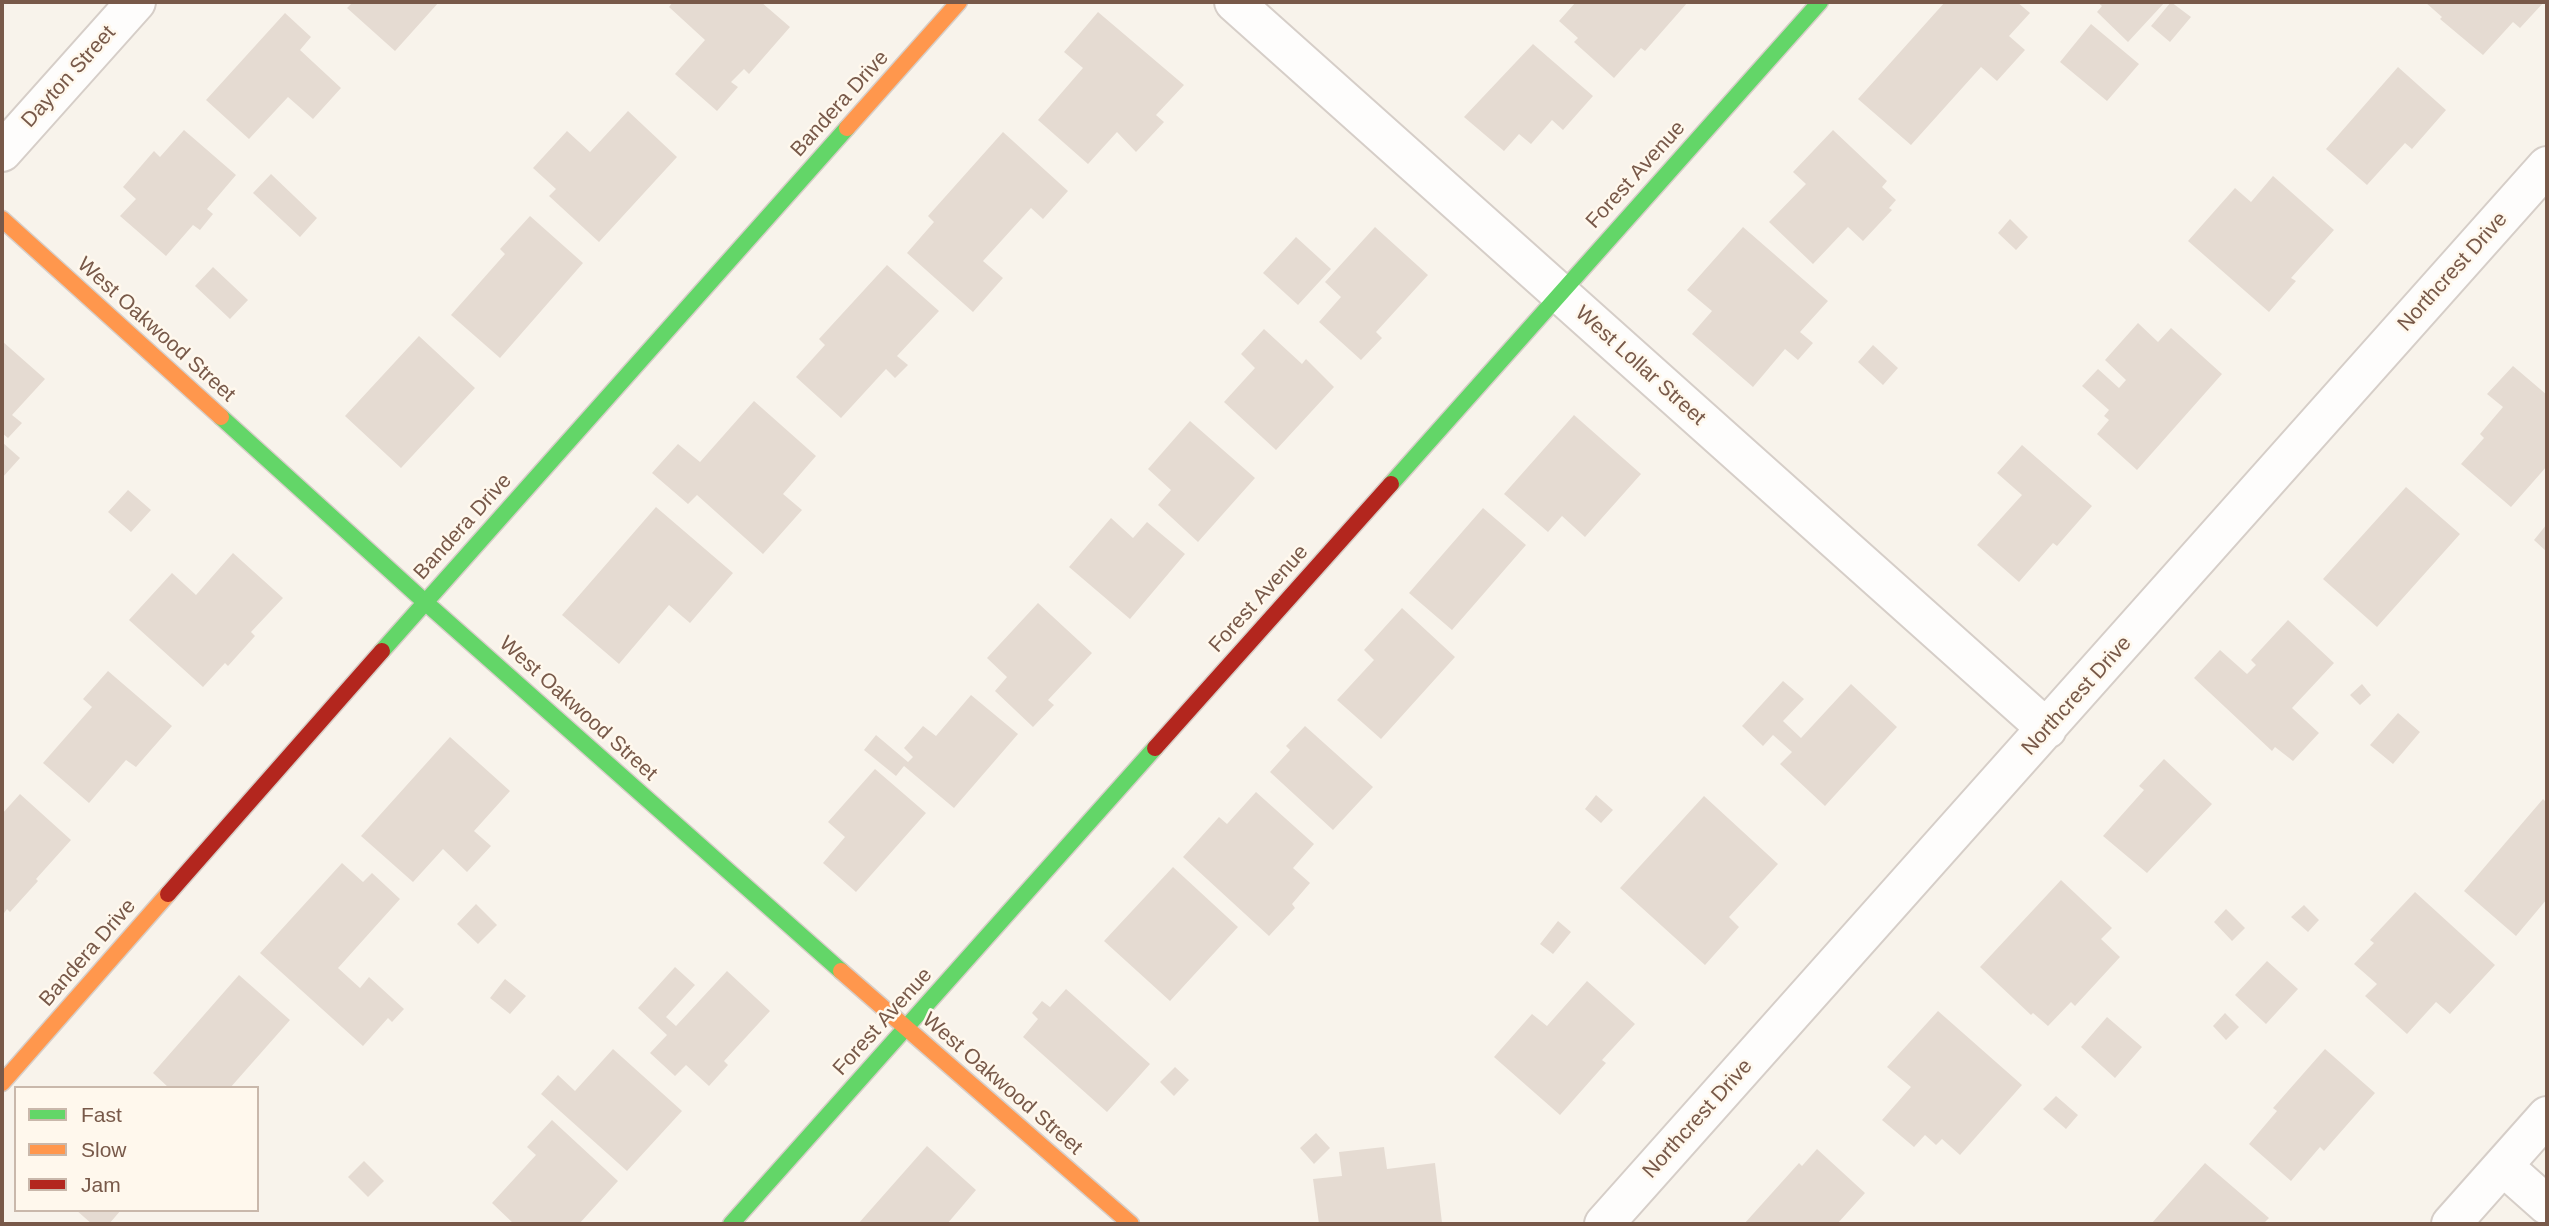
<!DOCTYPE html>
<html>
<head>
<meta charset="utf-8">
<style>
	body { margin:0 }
	#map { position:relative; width:2549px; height:1226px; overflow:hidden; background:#f8f3eb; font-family:Helvetica,sans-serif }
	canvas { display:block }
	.frame { position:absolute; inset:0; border:4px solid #785949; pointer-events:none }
	.legend { position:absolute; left:14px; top:1086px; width:245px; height:126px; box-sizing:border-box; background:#fff8ed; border:2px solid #c9b8ab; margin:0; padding:9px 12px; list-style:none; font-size:21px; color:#785949 }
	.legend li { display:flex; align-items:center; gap:14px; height:35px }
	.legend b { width:35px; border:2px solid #c9b8ab }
</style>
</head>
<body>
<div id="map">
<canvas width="2549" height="1226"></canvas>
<div class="frame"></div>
<ul class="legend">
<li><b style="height:9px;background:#63d668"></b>Fast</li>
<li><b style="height:9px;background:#ff974d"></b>Slow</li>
<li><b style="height:9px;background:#b3261e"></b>Jam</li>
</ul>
</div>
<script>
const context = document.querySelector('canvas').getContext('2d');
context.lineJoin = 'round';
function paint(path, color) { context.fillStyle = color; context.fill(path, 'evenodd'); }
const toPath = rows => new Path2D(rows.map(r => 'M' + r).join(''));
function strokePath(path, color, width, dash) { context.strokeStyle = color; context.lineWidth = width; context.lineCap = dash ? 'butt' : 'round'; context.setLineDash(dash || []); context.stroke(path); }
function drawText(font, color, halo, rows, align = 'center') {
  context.font = font + ' Helvetica,sans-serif'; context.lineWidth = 5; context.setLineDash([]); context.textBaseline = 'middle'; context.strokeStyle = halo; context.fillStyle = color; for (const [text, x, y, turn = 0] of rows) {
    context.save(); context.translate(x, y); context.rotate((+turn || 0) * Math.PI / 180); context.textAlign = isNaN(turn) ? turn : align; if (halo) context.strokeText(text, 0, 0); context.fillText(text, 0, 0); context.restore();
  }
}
paint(toPath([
	[353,2,439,2,395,51,347,8],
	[673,2,761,2,790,27,749,74,744,69,731,82,738,87,717,111,675,74,705,40,669,7],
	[1573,2,1688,2,1645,51,1641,48,1614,78,1574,42,1578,38,1559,21,1575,3],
	[1945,2,2017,2,2030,13,2009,36,2025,50,1997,81,1981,67,1911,145,1858,99],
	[2097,2,2165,2,2128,42,2097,12,2102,6],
	[2171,2,2191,17,2170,42,2151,26],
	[2425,2,2544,2,2520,28,2513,22,2483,55,2440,19,2442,17],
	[1098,12,1184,85,1156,115,1164,122,1136,152,1117,132,1088,164,1038,120,1083,68,1064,52],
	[285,13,311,37,300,50,341,88,313,119,288,97,249,139,206,100],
	[2091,24,2139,64,2107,101,2060,62],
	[1533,44,1593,96,1563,130,1552,120,1531,144,1519,134,1504,151,1464,117],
	[2398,67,2446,110,2412,149,2405,143,2367,185,2326,149],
	[628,111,677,157,599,242,549,196,556,189,533,168,567,131,590,152],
	[184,130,236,175,207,209,213,214,200,230,193,225,166,256,120,216,136,199,123,187,154,151,160,157],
	[1833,130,1887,181,1882,187,1896,200,1889,208,1892,210,1863,241,1848,227,1813,264,1769,222,1806,184,1793,172],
	[1003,132,1068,191,1043,219,1031,208,983,261,1003,278,973,312,907,253,934,222,928,216],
	[271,174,317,218,300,237,253,193],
	[2273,176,2334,230,2291,278,2296,281,2269,312,2188,241,2235,188,2251,202],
	[530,216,583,263,500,358,451,315,505,254,500,249],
	[2010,219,2028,237,2016,250,1998,233],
	[1375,227,1428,275,1376,332,1382,338,1361,360,1319,322,1341,297,1325,282],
	[1743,227,1828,301,1800,332,1813,343,1798,360,1785,349,1753,387,1692,334,1712,311,1687,290],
	[1296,237,1331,269,1298,305,1263,273],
	[887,265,939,311,897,356,908,365,895,378,886,369,841,418,796,377,825,345,819,339],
	[213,267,248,300,230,319,195,286],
	[2138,323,2158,342,2171,328,2222,374,2137,470,2097,434,2109,420,2104,416,2109,410,2082,386,2098,369,2119,388,2126,380,2105,360],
	[1264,329,1302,364,1306,359,1334,387,1276,450,1224,402,1255,368,1241,354],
	[419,336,475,388,401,468,345,416],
	[2,341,45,379,12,415,22,423,8,438,2,433],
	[1873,345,1898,368,1883,385,1858,362],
	[2513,366,2547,395,2547,466,2511,507,2461,464,2484,438,2480,434,2503,407,2487,394],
	[754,401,816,456,783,494,802,510,763,554,697,495,688,504,652,473,678,444,700,462],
	[1574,415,1641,474,1585,537,1562,516,1548,532,1504,494],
	[1190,421,1255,478,1198,542,1158,505,1171,490,1148,469],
	[2,442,20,458,2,478],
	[2022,445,2092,506,2057,546,2053,543,2019,582,1977,545,2022,495,1997,473],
	[2406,487,2460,534,2377,627,2323,579],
	[128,490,151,510,131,532,108,512],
	[656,507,733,573,690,623,669,605,619,664,562,615],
	[1483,508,1526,545,1452,630,1409,593],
	[1111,518,1133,538,1147,522,1185,554,1130,619,1069,567],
	[2547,524,2547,552,2534,540],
	[233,553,283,598,251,632,255,636,228,666,225,663,203,687,129,620,172,573,196,595],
	[1038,603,1092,653,1048,700,1054,705,1033,727,995,691,1007,677,987,658],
	[1402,608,1455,657,1381,739,1337,700,1374,660,1364,650],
	[2288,620,2334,663,2292,708,2319,733,2293,761,2275,747,2272,751,2194,678,2220,650,2247,674,2256,665,2251,660],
	[108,671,172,726,136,767,126,760,89,803,43,763,92,707,83,699],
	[1783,681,1804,699,1783,721,1801,738,1851,684,1897,727,1825,806,1780,764,1792,752,1773,735,1763,746,1742,726],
	[2362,684,2371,695,2360,705,2350,695],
	[971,695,1018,734,954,808,904,766,896,776,864,750,876,735,908,762,913,757,904,748,923,726,936,736],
	[2398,713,2420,732,2393,764,2370,745],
	[1305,726,1373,787,1333,830,1270,772,1290,750,1286,746],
	[450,737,510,791,474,831,491,846,467,872,443,849,413,882,361,836],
	[2164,759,2212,804,2147,873,2103,836,2144,790,2139,786],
	[875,769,926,813,856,892,823,863,845,837,828,822],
	[1256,792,1314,844,1293,868,1310,883,1292,904,1295,908,1269,936,1183,857,1219,817,1227,824],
	[20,794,71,840,36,879,38,881,10,912,7,909,2,916,2,814],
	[1596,795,1613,810,1601,823,1585,809],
	[1704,796,1778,864,1729,917,1739,927,1705,965,1620,888],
	[2543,799,2547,803,2547,899,2516,936,2464,891],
	[342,863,363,882,372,873,400,899,338,968,360,988,369,977,404,1009,392,1022,388,1018,363,1046,260,953],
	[1173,867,1238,927,1170,1001,1104,941],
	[2061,880,2112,928,2101,939,2120,957,2075,1006,2071,1002,2048,1026,2033,1013,2031,1015,1980,967],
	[2415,892,2495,965,2450,1014,2436,1002,2407,1034,2365,996,2377,984,2354,964,2374,943,2370,940],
	[476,904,497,925,478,944,457,924],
	[2304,905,2319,920,2308,932,2291,917],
	[2226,909,2245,928,2232,941,2214,922],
	[1558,921,1571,932,1553,954,1540,944],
	[2267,961,2298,989,2266,1024,2235,995],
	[675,967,695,985,666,1017,676,1026,727,971,770,1011,724,1061,728,1065,709,1086,686,1065,675,1076,650,1053,667,1035,638,1008],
	[239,975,290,1020,230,1088,169,1088,153,1073],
	[505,979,526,996,510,1014,490,998],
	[1587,981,1635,1024,1602,1060,1606,1063,1560,1115,1494,1057,1532,1014,1547,1026],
	[1066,989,1150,1064,1107,1112,1023,1037,1038,1019,1032,1013,1042,1001,1050,1007],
	[1938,1011,2022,1085,1960,1155,1942,1139,1936,1145,1925,1135,1914,1147,1882,1120,1911,1087,1887,1067],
	[2225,1013,2239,1027,2226,1040,2213,1026],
	[2107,1017,2142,1047,2115,1078,2081,1047],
	[613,1049,682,1111,627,1171,541,1094,558,1075,575,1091],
	[2325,1049,2375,1093,2324,1151,2320,1147,2291,1181,2249,1144,2277,1111,2273,1108],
	[1175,1067,1189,1080,1174,1096,1160,1082],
	[2056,1096,2078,1115,2066,1129,2043,1109],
	[552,1120,618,1181,579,1224,514,1224,492,1203,536,1155,527,1147],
	[1316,1133,1330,1148,1314,1164,1300,1148],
	[927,1146,976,1190,947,1224,858,1224],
	[1384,1147,1387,1169,1435,1163,1442,1223,1319,1224,1313,1179,1342,1176,1339,1152],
	[1817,1149,1865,1193,1837,1224,1744,1224,1799,1163,1802,1166],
	[364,1161,384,1181,368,1197,348,1177],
	[2205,1163,2269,1218,2263,1224,2151,1224],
	[76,1210,121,1210,109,1224,92,1224]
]), '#e5dbd2');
const street = toPath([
	[1234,2,2047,729],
	[2,152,136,2],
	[2503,1166,2547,1205],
	[1604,1224,2547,166],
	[2451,1224,2547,1116]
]);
const fast = toPath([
	[221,417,425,602,841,971],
	[1391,484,1820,2],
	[382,651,847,128],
	[731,1224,1155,748]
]);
const slow = toPath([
	[847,128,959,2],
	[2,219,221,417],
	[841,971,1131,1224],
	[2,1083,168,894]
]);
const jam = toPath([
	[1155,748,1391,484],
	[168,894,382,651]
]);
strokePath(street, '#d6cec8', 42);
strokePath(fast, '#d7cec8', 19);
strokePath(slow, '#d7cec8', 19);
strokePath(jam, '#d7cec8', 19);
strokePath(street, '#fefdfc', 38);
strokePath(fast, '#63d668', 16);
strokePath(slow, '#ff974d', 16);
strokePath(jam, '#b3261e', 16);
drawText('21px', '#785949', '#fff8ed', [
	["Dayton Street",69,77,-48],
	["Bandera Drive",840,104,-48],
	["Forest Avenue",1636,175,-48],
	["Northcrest Drive",2453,272,-48],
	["West Oakwood Street",156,330,42],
	["West Lollar Street",1640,366,42],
	["Bandera Drive",463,527,-48],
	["Forest Avenue",1259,599,-48],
	["Northcrest Drive",2077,696,-48],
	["West Oakwood Street",578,709,42],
	["Bandera Drive",88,953,-49],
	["Forest Avenue",883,1022,-48],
	["West Oakwood Street",1002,1084,41],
	["Northcrest Drive",1698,1119,-48]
]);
</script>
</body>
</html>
